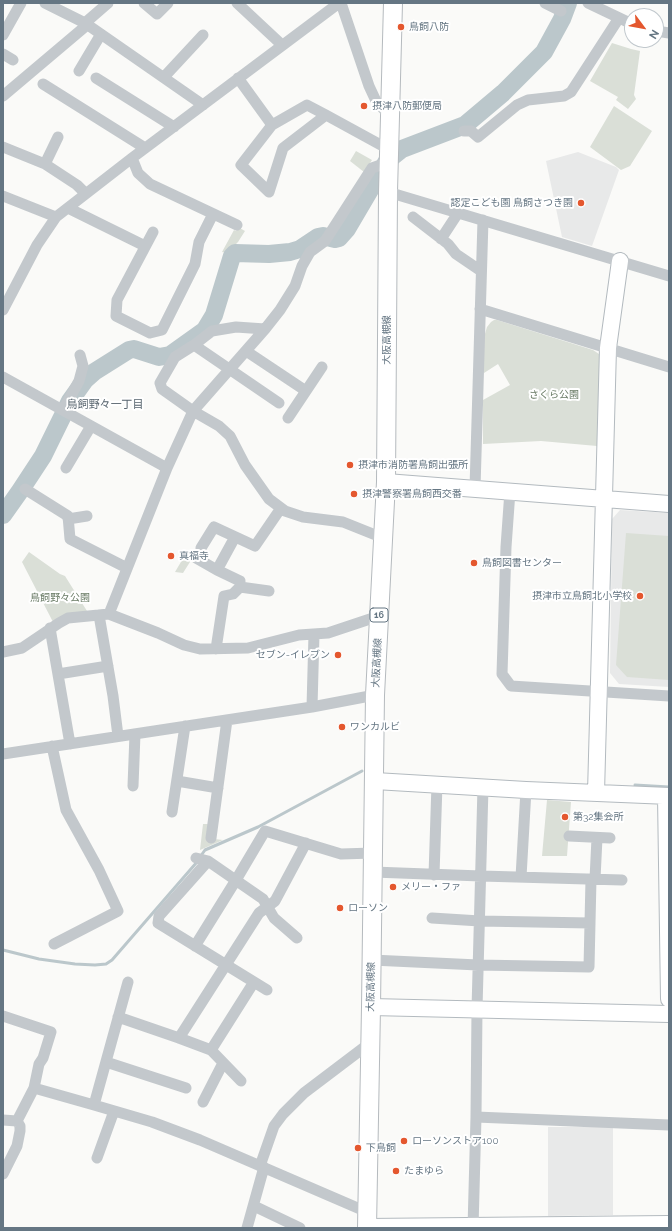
<!DOCTYPE html>
<html>
<head>
<meta charset="utf-8">
<style>
	body { margin:0 }
	#map { position:relative; width:672px; height:1231px; overflow:hidden; background:#fafaf8; font-family:Raleway,sans-serif }
	canvas { display:block }
	.frame { position:absolute; inset:0; border:4px solid #657683; pointer-events:none }
	.north { position:absolute; left:624px; top:8px; width:40px; height:40px; box-sizing:border-box; background:#fff; border:1px solid #c1c8cd; border-radius:50%; rotate:122deg; font-size:11px; font-weight:700; line-height:16px; text-align:center; color:#657683 }
	.north::after { content:''; display:block; margin:auto; width:14px; height:18px; background:#e4572e; clip-path:polygon(50% 0,100% 100%,50% 72%,0 100%) }
</style>
</head>
<body>
<div id="map">
<canvas width="672" height="1231"></canvas>
<div class="frame"></div>
<div class="north">N</div>
</div>
<script>
const context = document.querySelector('canvas').getContext('2d');
context.lineJoin = 'round';
function paint(path, color) { context.fillStyle = color; context.fill(path, 'evenodd'); }
const toPath = rows => new Path2D(rows.map(r => 'M' + r).join(''));
function strokePath(path, color, width, dash) { context.strokeStyle = color; context.lineWidth = width; context.lineCap = dash ? 'butt' : 'round'; context.setLineDash(dash || []); context.stroke(path); }
function drawText(font, color, halo, rows, align = 'center') {
  context.font = font + ' Raleway,"Noto Sans JP",sans-serif'; context.lineWidth = 4; context.setLineDash([]); context.textBaseline = 'middle'; context.strokeStyle = halo; context.fillStyle = color; for (const [text, x, y, turn = 0] of rows) {
    context.save(); context.translate(x, y); context.rotate((+turn || 0) * Math.PI / 180); context.textAlign = isNaN(turn) ? turn : align; if (halo) context.strokeText(text, 0, 0); context.fillText(text, 0, 0); context.restore();
  }
}
paint(toPath([
	[578,152,616,167,619,170,592,246,562,237,546,161],
	[620,510,669,513,669,687,619,684,610,673,612,519],
	[548,1127,613,1127,613,1215,548,1216]
]), '#e8e9e9');
paint(toPath([
	[612,43,631,49,640,51,634,95,636,99,628,109,616,100,618,97,590,81],
	[614,106,652,131,630,166,621,170,590,147],
	[356,151,372,160,364,172,350,161],
	[238,227,245,231,238,242,227,253,222,252,234,230,236,231],
	[494,320,497,320,593,350,599,354,601,361,597,446,541,441,483,444,483,400,510,385,498,364,484,373,484,337,487,327,491,322],
	[626,533,669,536,669,680,627,677,616,665],
	[188,550,195,554,183,573,175,572],
	[29,552,60,574,65,576,87,611,53,622,22,562],
	[547,800,571,802,567,856,542,856],
	[203,824,208,824,206,838,223,840,200,850]
]), '#dadfd7');
strokePath(toPath([
	[635,785,669,787],
	[200,857,205,850,258,827,362,771],
	[3,950,39,959,75,964,95,965,106,964,112,960,197,862]
]), '#bbc7cb', 3);
strokePath(toPath([
	[3,515,20,491,43,456,70,401,85,380,94,372,129,350,134,349,159,357,170,355,205,330,214,315,232,256,235,253,269,254,290,252,300,249,318,237,323,236,335,239,339,238,347,229,387,161,402,149,465,125,503,93,544,52,562,19,568,3]
]), '#bbc7cb', 18);
const secondary = toPath([
	[386,482,669,504],
	[375,781,526,790,669,796],
	[596,793,608,348,620,261],
	[666,796,669,999],
	[371,1007,669,1014],
	[367,1227,669,1224]
]);
const primary = toPath([
	[367,1228,371,1007,375,695,386,482,388,192,393,3]
]);
strokePath(secondary, '#b3babf', 18);
strokePath(primary, '#b5babe', 20);
strokePath(toPath([
	[45,3,85,23,203,105],
	[144,3,157,14,168,3],
	[237,3,282,45],
	[341,3,369,86,376,101,390,116],
	[545,3,561,11],
	[588,3,632,24],
	[85,23,108,3],
	[656,31,669,33],
	[3,35,21,3],
	[3,54,13,60],
	[79,71,101,34],
	[164,77,203,35],
	[96,78,174,127],
	[238,78,272,125],
	[43,84,145,148],
	[3,96,87,25],
	[326,115,283,148,269,192,241,165,272,125,307,105,326,115,390,150],
	[464,131,471,131,478,137,517,105,528,100,564,96,571,92,619,18],
	[3,147,45,164,77,185,85,193],
	[132,158,138,173,150,184,237,225],
	[45,164,58,137],
	[388,192,669,276],
	[3,196,56,217],
	[68,208,145,246],
	[413,217,448,244,456,254,481,271],
	[153,232,117,300,116,316,150,333,162,330,195,264,199,242,213,214],
	[441,239,458,213],
	[480,309,669,367],
	[3,310,37,245,56,217,132,158,339,3],
	[265,329,236,327,212,331,194,345,175,357,160,383,162,389,193,411,219,426,230,436,245,465,269,499,285,511,303,517,343,522,383,538],
	[194,345,279,403],
	[246,351,306,391],
	[3,377,167,468],
	[63,410,79,381,83,366,80,355],
	[288,418,322,367],
	[66,468,91,426],
	[475,488,483,220],
	[25,489,68,516,70,539,127,568],
	[510,491,506,547,502,674,511,686,669,696],
	[68,519,87,516],
	[201,548,214,527,255,546,281,508],
	[196,558,217,570,240,581,240,587],
	[217,570,235,537],
	[109,614,158,633,184,645,200,649,248,648,299,635,328,633,379,616],
	[99,615,113,696,118,736],
	[50,628,70,744],
	[216,649,224,596,233,594,240,587,269,591],
	[3,652,22,648,59,623,68,618,109,614,167,468,193,411,265,329,280,310,295,286,302,266,310,252,325,241,372,168,389,162],
	[58,674,108,666],
	[312,707,314,634],
	[52,746,66,810,99,870,118,911,54,944],
	[3,754,312,707,375,695],
	[177,781,218,788],
	[133,786,135,734],
	[172,812,185,726],
	[569,836,610,838],
	[211,838,227,720],
	[196,858,208,861,263,899,274,918,297,938],
	[208,861,159,916,158,923,267,990],
	[373,872,481,876,622,880],
	[434,875,437,784],
	[521,877,526,790],
	[595,879,597,838],
	[432,918,480,921,590,923],
	[195,946,236,880,265,831,341,854,373,853],
	[372,960,478,965,589,967,591,879],
	[3,1016,51,1032,43,1058,39,1064,34,1088,17,1121,3,1120],
	[118,1017,179,1038,211,1050,241,1081],
	[179,1038,259,913,275,901,306,843],
	[211,1050,254,982],
	[106,1062,186,1088],
	[34,1088,94,1105,152,1122,200,1140,367,1212],
	[203,1102,223,1063],
	[94,1105,128,982],
	[476,1117,669,1125],
	[97,1158,114,1111],
	[260,1166,274,1126,283,1114,304,1093,370,1043],
	[3,1174,17,1146,20,1131,20,1126,17,1121],
	[254,1206,300,1228],
	[247,1228,264,1167],
	[473,1228,476,1117,477,1009,483,787]
]), '#c3c8cc', 11);
strokePath(secondary, '#fff', 16);
strokePath(primary, '#fff', 18);
for (const [x, y, r, color] of [
	[401,27,4,"#e4572e"],
	[364,106,4,"#e4572e"],
	[581,203,4,"#e4572e"],
	[350,465,4,"#e4572e"],
	[354,494,4,"#e4572e"],
	[171,556,4,"#e4572e"],
	[474,563,4,"#e4572e"],
	[640,596,4,"#e4572e"],
	[338,655,4,"#e4572e"],
	[342,727,4,"#e4572e"],
	[565,817,4,"#e4572e"],
	[393,887,4,"#e4572e"],
	[340,908,4,"#e4572e"],
	[404,1141,4,"#e4572e"],
	[358,1148,4,"#e4572e"],
	[396,1171,4,"#e4572e"]
]) { const dot = new Path2D(); dot.arc(x, y, r, 0, 2 * Math.PI); context.fillStyle = color; context.fill(dot); strokePath(dot, '#fff', 1.5); }
for (const [x, y, w] of [
	[379,615,18]
]) { const box = new Path2D(); box.roundRect(x - w / 2, y - 7, w, 14, 3); context.fillStyle = '#fff'; context.fill(box); strokePath(box, '#657683', 1); }
drawText('bold 9px', '#657683', null, [
	["16",379,615]
]);
drawText('10px', '#657683', '#fff', [
	["鳥飼八防",409,27],
	["摂津八防郵便局",372,106],
	["認定こども園 鳥飼さつき園",573,203,"right"],
	["摂津市消防署鳥飼出張所",358,465],
	["摂津警察署鳥飼西交番",362,494],
	["真福寺",179,556],
	["鳥飼図書センター",482,563],
	["摂津市立鳥飼北小学校",632,596,"right"],
	["セブン-イレブン",330,655,"right"],
	["ワンカルビ",350,727],
	["第32集会所",573,817],
	["メリー・ファ",401,887],
	["ローソン",348,908],
	["ローソンストア100",412,1141],
	["下鳥飼",366,1148],
	["たまゆら",404,1171]
], 'left');
drawText('10px', '#657683', '#fff', [
	["大阪高槻線",387,340,-90],
	["大阪高槻線",377,663,-87],
	["大阪高槻線",371,987,-89]
]);
drawText('10px', '#687a64', '#fff', [
	["さくら公園",554,395],
	["鳥飼野々公園",60,598]
]);
drawText('11px', '#57646e', '#fff', [
	["鳥飼野々一丁目",105,405]
]);
</script>
</body>
</html>
